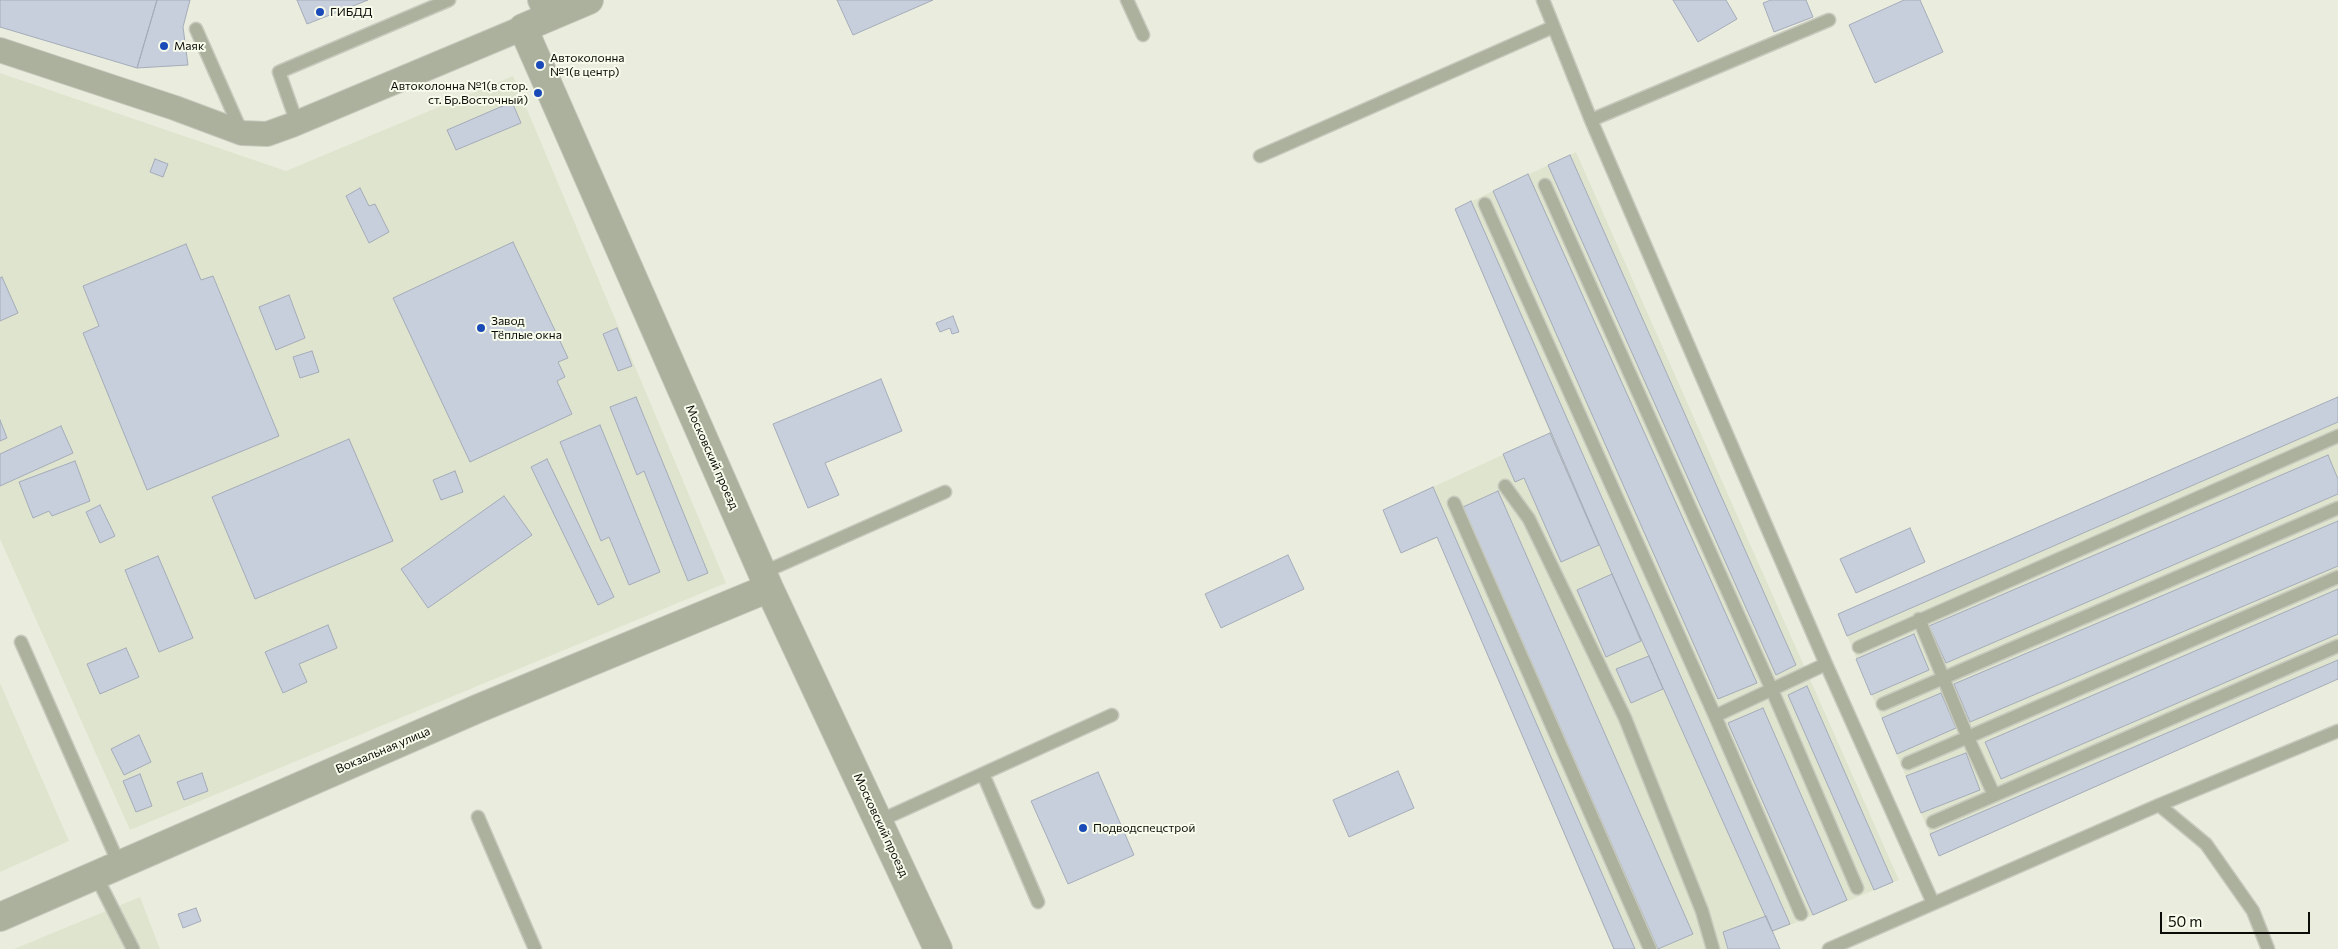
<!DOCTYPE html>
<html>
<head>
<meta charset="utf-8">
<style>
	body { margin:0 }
	#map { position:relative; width:2338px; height:949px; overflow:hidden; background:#eaedde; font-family:Commissioner,sans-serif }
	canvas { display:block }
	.scale { position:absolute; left:2160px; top:912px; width:150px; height:22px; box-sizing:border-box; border:2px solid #0b0c07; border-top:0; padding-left:6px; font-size:15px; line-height:18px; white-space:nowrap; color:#0b0c07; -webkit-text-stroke:4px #f7fbeb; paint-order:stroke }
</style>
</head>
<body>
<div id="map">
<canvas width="2338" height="949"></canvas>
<div class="scale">50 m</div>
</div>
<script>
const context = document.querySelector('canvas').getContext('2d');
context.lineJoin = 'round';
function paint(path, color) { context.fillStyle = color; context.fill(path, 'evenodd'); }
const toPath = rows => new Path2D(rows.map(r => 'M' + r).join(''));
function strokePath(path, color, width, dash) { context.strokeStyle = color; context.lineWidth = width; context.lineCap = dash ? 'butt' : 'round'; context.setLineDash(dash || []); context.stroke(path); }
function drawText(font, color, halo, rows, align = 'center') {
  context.font = font + ' Commissioner,sans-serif'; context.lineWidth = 4; context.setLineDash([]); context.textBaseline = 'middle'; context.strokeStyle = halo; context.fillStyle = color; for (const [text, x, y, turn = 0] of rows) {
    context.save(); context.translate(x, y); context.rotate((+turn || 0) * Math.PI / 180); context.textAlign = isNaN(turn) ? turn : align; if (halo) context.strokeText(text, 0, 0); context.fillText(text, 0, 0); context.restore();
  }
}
paint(toPath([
	[0,73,286,171,513,76,726,583,130,830,0,539],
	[1576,152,1899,880,1732,949,1613,949,1438,538,1401,553,1383,510,1550,433,1455,209],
	[2338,397,2338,679,1939,856,1838,614],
	[0,683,69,841,0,872],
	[140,897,160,949,14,949]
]), '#dee4cd');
const building = toPath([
	[0,0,157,0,137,68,0,27,0,0],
	[157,0,190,0,183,27,188,65,137,68,157,0],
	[297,0,368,0,307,24,297,0],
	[837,0,933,0,853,35,837,0],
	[1673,0,1726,0,1737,19,1698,42,1673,0],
	[1771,0,1806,0,1813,17,1774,32,1763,3,1771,0],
	[1904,0,1920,0,1943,52,1875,83,1849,25,1904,0],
	[512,102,521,123,456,150,447,130,512,102],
	[1570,155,1796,665,1776,675,1548,165,1570,155],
	[155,159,168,164,163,177,150,172,155,159],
	[1528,174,1757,683,1718,699,1493,191,1528,174],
	[360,188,369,206,375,204,389,232,369,243,346,196,360,188],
	[1471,201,1790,924,1772,931,1612,574,1455,209,1471,201],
	[513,242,568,358,558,362,565,377,557,381,572,414,470,462,393,298,513,242],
	[186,244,201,280,213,276,279,436,147,490,83,333,99,326,83,286,186,244],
	[2,277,18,313,0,321,0,278,2,277],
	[289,295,305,338,276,350,259,307,289,295],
	[953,316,959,332,952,334,950,328,940,332,936,323,953,316],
	[617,328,632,366,618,371,603,334,617,328],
	[312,351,319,372,300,378,293,357,312,351],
	[881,379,902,431,825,463,839,495,808,508,773,424,881,379],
	[636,397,708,573,688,581,644,471,637,475,610,407,636,397],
	[2338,397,2338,422,1847,636,1838,614,2338,397],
	[0,420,7,438,0,441,0,420],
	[600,425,660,572,629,585,609,537,601,541,560,442,600,425],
	[61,426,73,453,0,486,0,454,61,426],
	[1550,433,1599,545,1561,562,1524,478,1515,482,1503,454,1550,433],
	[349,439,393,541,255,599,212,497,349,439],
	[2328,455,2338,479,2338,494,1946,663,1929,626,2328,455],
	[547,459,614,597,598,605,531,467,547,459],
	[75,461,90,501,52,516,49,511,33,518,19,482,75,461],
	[455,471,463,492,441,500,433,480,455,471],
	[1433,487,1635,949,1614,949,1437,537,1401,553,1383,510,1433,487],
	[1498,491,1693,934,1658,949,1463,507,1498,491],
	[504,496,532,535,428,608,401,569,504,496],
	[100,505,115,536,100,543,86,512,100,505],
	[2338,521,2338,566,1970,722,1954,684,2338,521],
	[1910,528,1925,562,1856,593,1840,559,1910,528],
	[1288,555,1304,589,1221,628,1205,594,1288,555],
	[158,556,193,638,159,652,125,570,158,556],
	[1612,574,1641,641,1606,657,1577,590,1612,574],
	[2338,589,2338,634,2001,779,1985,742,2338,589],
	[328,625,337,648,299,664,307,682,283,693,265,652,328,625],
	[1914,634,1929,670,1871,695,1856,659,1914,634],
	[126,648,139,677,100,694,87,664,126,648],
	[1649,656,1663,689,1631,703,1616,669,1649,656],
	[2338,660,2338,679,1939,856,1930,834,2338,660],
	[1807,686,1893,882,1874,890,1788,695,1807,686],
	[1941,693,1956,728,1897,754,1882,718,1941,693],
	[1763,708,1847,900,1813,915,1728,723,1763,708],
	[139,735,151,762,124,775,111,749,139,735],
	[1966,753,1980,790,1921,813,1906,776,1966,753],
	[1398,771,1414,808,1349,837,1333,800,1398,771],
	[1098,772,1134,855,1068,884,1031,801,1098,772],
	[202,773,208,791,184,800,177,782,202,773],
	[140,774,152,806,136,812,123,781,140,774],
	[196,908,201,921,183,928,178,914,196,908],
	[1766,916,1780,949,1728,949,1723,932,1766,916]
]);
paint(building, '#c7cfdc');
strokePath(building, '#a5acb9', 1);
const service = toPath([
	[1127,0,1143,35],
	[1543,0,1591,120,1826,664,1933,903],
	[196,29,242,133],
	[1591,120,1829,20],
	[297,123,279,72,449,0],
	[1260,156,1553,27],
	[1545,185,1772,690,1857,888],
	[1485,204,1715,716,1801,914],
	[1505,486,1529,519,1625,718,1702,911,1713,949],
	[1454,503,1650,949],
	[762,573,945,492],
	[1919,619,1968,738,1994,795],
	[21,642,119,864],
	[1859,647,2338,436],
	[1883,704,2338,508],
	[1715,716,1826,664],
	[1908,763,2338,577],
	[983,774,1038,902],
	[2159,805,2206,844,2253,911,2268,949],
	[478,817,535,949],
	[879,821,1112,715],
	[1933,822,2338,646],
	[95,874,133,949],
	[1829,949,2159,805,2338,731]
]);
const minor = toPath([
	[540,0,548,18],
	[0,50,175,108,242,133,267,134,292,125,523,28]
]);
const tertiary = toPath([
	[589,0,523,28,769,588,938,949],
	[0,917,477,709,769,588]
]);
strokePath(service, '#c6c9bc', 15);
strokePath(minor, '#c6c9bc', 26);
strokePath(tertiary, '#c6c9bc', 30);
strokePath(service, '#acb19e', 12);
strokePath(minor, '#acb19e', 24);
strokePath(tertiary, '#acb19e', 28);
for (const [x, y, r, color] of [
	[320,12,5,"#1a4ab7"],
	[164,46,5,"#1a4ab7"],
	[540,65,5,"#1a4ab7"],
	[538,93,5,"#1a4ab7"],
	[481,328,5,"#1a4ab7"],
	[1083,828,5,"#1a4ab7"]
]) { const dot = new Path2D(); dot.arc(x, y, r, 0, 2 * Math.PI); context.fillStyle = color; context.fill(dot); strokePath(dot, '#f7fbeb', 2); }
drawText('12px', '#0b0c07', '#f7fbeb', [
	["ГИБДД",330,12],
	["Маяк",174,46],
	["Автоколонна",550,58],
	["№1(в центр)",550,72],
	["Автоколонна №1(в стор.",528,86,"right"],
	["ст. Бр.Восточный)",528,100,"right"],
	["Завод",491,321],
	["Тёплые окна",491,335],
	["Подводспецстрой",1093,828]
], 'left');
drawText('12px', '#0b0c07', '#f7fbeb', [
	["Московский проезд",712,457,66],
	["Вокзальная улица",383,750,-23],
	["Московский проезд",881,825,65]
]);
</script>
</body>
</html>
